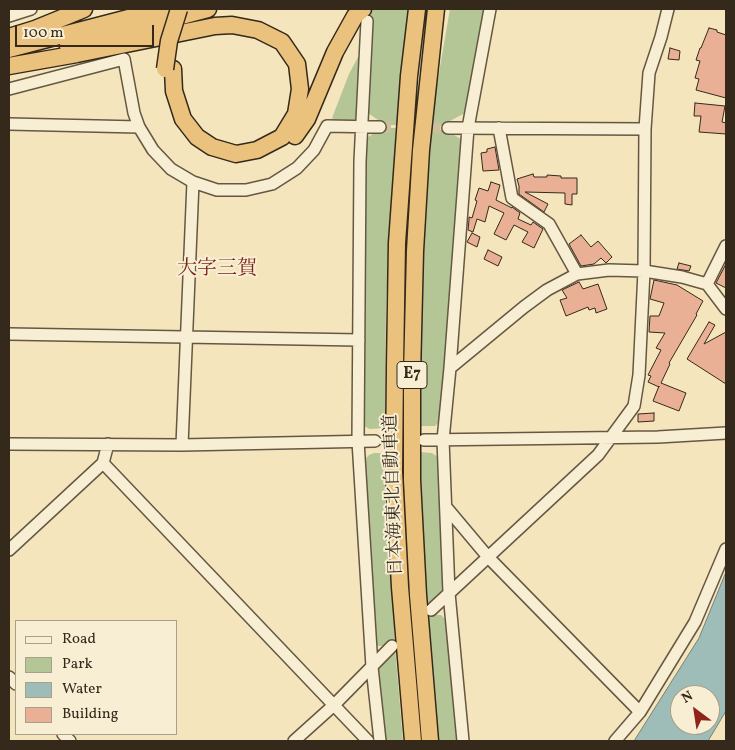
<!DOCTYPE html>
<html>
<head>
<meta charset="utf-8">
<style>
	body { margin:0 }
	#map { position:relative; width:735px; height:750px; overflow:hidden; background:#f5e5bd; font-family:Vollkorn,serif }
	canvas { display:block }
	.frame { position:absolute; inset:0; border:10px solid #34291a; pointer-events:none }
	.legend { position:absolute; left:15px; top:620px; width:162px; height:115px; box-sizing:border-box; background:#f8eed4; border:1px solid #aa9f8a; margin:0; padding:6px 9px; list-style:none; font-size:15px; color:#34291a }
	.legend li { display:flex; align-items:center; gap:10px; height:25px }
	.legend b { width:25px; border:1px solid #aa9f8a }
	.north { position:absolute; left:670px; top:685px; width:50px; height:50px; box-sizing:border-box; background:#f8eed4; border:1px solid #aa9f8a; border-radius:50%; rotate:329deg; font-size:14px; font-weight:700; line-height:20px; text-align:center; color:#34291a }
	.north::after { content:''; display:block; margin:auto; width:18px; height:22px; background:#8f2418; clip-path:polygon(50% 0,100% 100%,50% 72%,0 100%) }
	.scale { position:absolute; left:15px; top:25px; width:139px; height:22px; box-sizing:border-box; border:2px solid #34291a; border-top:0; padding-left:6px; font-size:15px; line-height:18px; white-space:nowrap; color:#34291a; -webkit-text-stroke:4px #f8eed4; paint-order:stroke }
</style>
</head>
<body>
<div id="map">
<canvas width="735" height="750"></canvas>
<div class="frame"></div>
<ul class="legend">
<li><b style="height:6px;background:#f8eed4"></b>Road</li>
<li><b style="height:14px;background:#b5c696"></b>Park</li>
<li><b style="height:14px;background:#9ebdb8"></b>Water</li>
<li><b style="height:14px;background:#e9b095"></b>Building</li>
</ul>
<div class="north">N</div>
<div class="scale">100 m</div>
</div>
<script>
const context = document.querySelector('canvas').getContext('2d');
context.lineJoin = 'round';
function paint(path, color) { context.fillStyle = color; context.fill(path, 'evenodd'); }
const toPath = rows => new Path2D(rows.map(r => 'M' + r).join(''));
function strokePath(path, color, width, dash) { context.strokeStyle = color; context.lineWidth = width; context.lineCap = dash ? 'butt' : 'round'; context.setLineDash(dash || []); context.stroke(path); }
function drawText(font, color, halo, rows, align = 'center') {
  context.font = font + ' Vollkorn,"Noto Serif JP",serif'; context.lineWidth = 4; context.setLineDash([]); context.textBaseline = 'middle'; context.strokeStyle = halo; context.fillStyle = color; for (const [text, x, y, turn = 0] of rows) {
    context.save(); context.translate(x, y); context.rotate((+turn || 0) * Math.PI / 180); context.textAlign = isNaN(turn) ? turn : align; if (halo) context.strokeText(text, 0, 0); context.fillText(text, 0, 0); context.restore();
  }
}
paint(toPath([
	[371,9,410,9,397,125,381,125,381,122,365,111],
	[450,9,488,9,469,111,448,122,448,126,430,125],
	[360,56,357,122,338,123,332,118,349,74,358,57],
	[381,128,396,128,386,304,385,428,370,429,364,426,360,420,364,140],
	[431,130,449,130,449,132,464,141,441,420,435,426,421,426,419,425,420,276],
	[419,452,432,453,438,457,440,462,445,593,427,613],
	[374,453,385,453,395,642,386,646,378,646,374,642,364,460,369,455],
	[434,610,437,615,441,615,448,622,457,741,438,741,428,616],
	[395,648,403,741,384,741,377,671,385,661,391,657]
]), '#b5c696');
const water = toPath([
	[726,572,726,711,708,741,634,741,699,638,726,572],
	[680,695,710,695,710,725,680,725,680,695]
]);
paint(water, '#9ebdb8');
strokePath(water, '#748279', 1);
const building = toPath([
	[709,28,717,30,717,32,726,35,726,98,696,90,699,79,695,78,700,61,696,60,700,48,701,48,709,28],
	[670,48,680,51,679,60,668,59,670,48],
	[695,103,725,106,722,122,726,123,726,134,699,132,701,116,694,116,695,103],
	[495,147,499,170,483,171,481,153,487,152,487,149,495,147],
	[533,174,534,177,547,177,547,175,561,176,561,178,577,178,577,194,572,194,572,205,565,204,565,193,525,192,548,204,544,212,519,194,519,186,517,179,533,174],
	[491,182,500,185,496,200,512,208,512,207,520,213,518,219,531,225,533,222,543,229,534,248,522,242,528,232,514,225,506,240,494,234,504,213,489,206,485,222,477,219,473,232,468,230,469,220,469,217,472,218,477,201,475,200,479,188,488,191,491,182],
	[472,233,480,237,477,247,467,242,472,233],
	[581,235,591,247,598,241,612,257,606,263,601,258,594,264,581,266,569,244,581,235],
	[488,250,502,257,498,266,484,259,488,250],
	[679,263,691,266,689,271,677,269,679,263],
	[726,264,726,288,716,283,726,264],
	[654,280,677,285,703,301,696,314,697,315,669,363,670,364,661,383,686,393,679,411,653,401,659,386,659,387,648,382,651,376,648,375,661,350,656,348,665,333,649,332,650,316,659,316,664,303,650,299,654,280],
	[579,282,583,289,598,284,607,309,596,313,595,308,589,310,588,307,566,316,560,300,567,298,562,290,579,282],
	[709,322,715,325,704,344,726,332,726,384,687,359,709,322],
	[654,413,654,421,638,422,638,414,654,413]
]);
paint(building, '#e9b095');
strokePath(building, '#34291a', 1);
strokePath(toPath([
	[380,127,448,128]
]), '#cebf9c', 11, [11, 5.5]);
const minor = toPath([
	[9,16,31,9],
	[367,21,360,161,358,441,372,667,380,741],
	[9,89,124,59,134,113,139,127,153,150,171,169,193,182,217,190,246,190,272,184,297,168,314,150,327,126,380,127],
	[9,124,139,127],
	[448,128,645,129],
	[499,128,512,198,549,224,577,274],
	[707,284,726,246],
	[9,334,359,340],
	[450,368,524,307,547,290,577,274,609,270,644,271,682,277,707,284,726,309],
	[424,440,658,437,726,433],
	[9,444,182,445,375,441],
	[182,445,193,182],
	[103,463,368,741],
	[446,507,488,557,640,712],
	[9,550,103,463,108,444],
	[431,610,598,455,634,406,639,375,644,271,645,129,649,73,661,37,668,9],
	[9,677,16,684],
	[63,734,70,741],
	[294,741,334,705,392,646],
	[463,741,449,593,443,440,450,368,468,128,490,9],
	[615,741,640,712,695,622,726,549]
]);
const highway = toPath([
	[9,37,35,29,84,9],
	[68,46,208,9],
	[9,49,163,9],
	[9,66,77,54,215,26,232,25,258,30,282,42,297,64,300,89,296,114,282,137,257,150,236,154,212,147,197,137,183,119,174,91,173,69],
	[295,136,307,119,335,52,355,16,363,9],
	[413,741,400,587,394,472,395,367,397,243,409,76,417,9],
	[430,741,418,595,412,480,412,375,415,251,421,150,436,9]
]);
strokePath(minor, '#645843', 14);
strokePath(highway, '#34291a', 19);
strokePath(minor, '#f8eed4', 11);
strokePath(highway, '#eac27e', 16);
const highwayBridge = toPath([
	[165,69,169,41,179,9]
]);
strokePath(highwayBridge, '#34291a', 19, []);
strokePath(highwayBridge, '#eac27e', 16);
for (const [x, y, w] of [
	[412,375,30]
]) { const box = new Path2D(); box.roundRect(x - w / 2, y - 13.5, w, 27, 4); context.fillStyle = '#f8eed4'; context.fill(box); strokePath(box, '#34291a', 1); }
drawText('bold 16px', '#34291a', null, [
	["E7",412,375]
]);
drawText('18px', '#34291a', '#f8eed4', [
	["日本海東北自動車道",395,495,-92]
]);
drawText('20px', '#7a1f14', '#f8eed4', [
	["大字三賀",217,270]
]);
</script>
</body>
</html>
